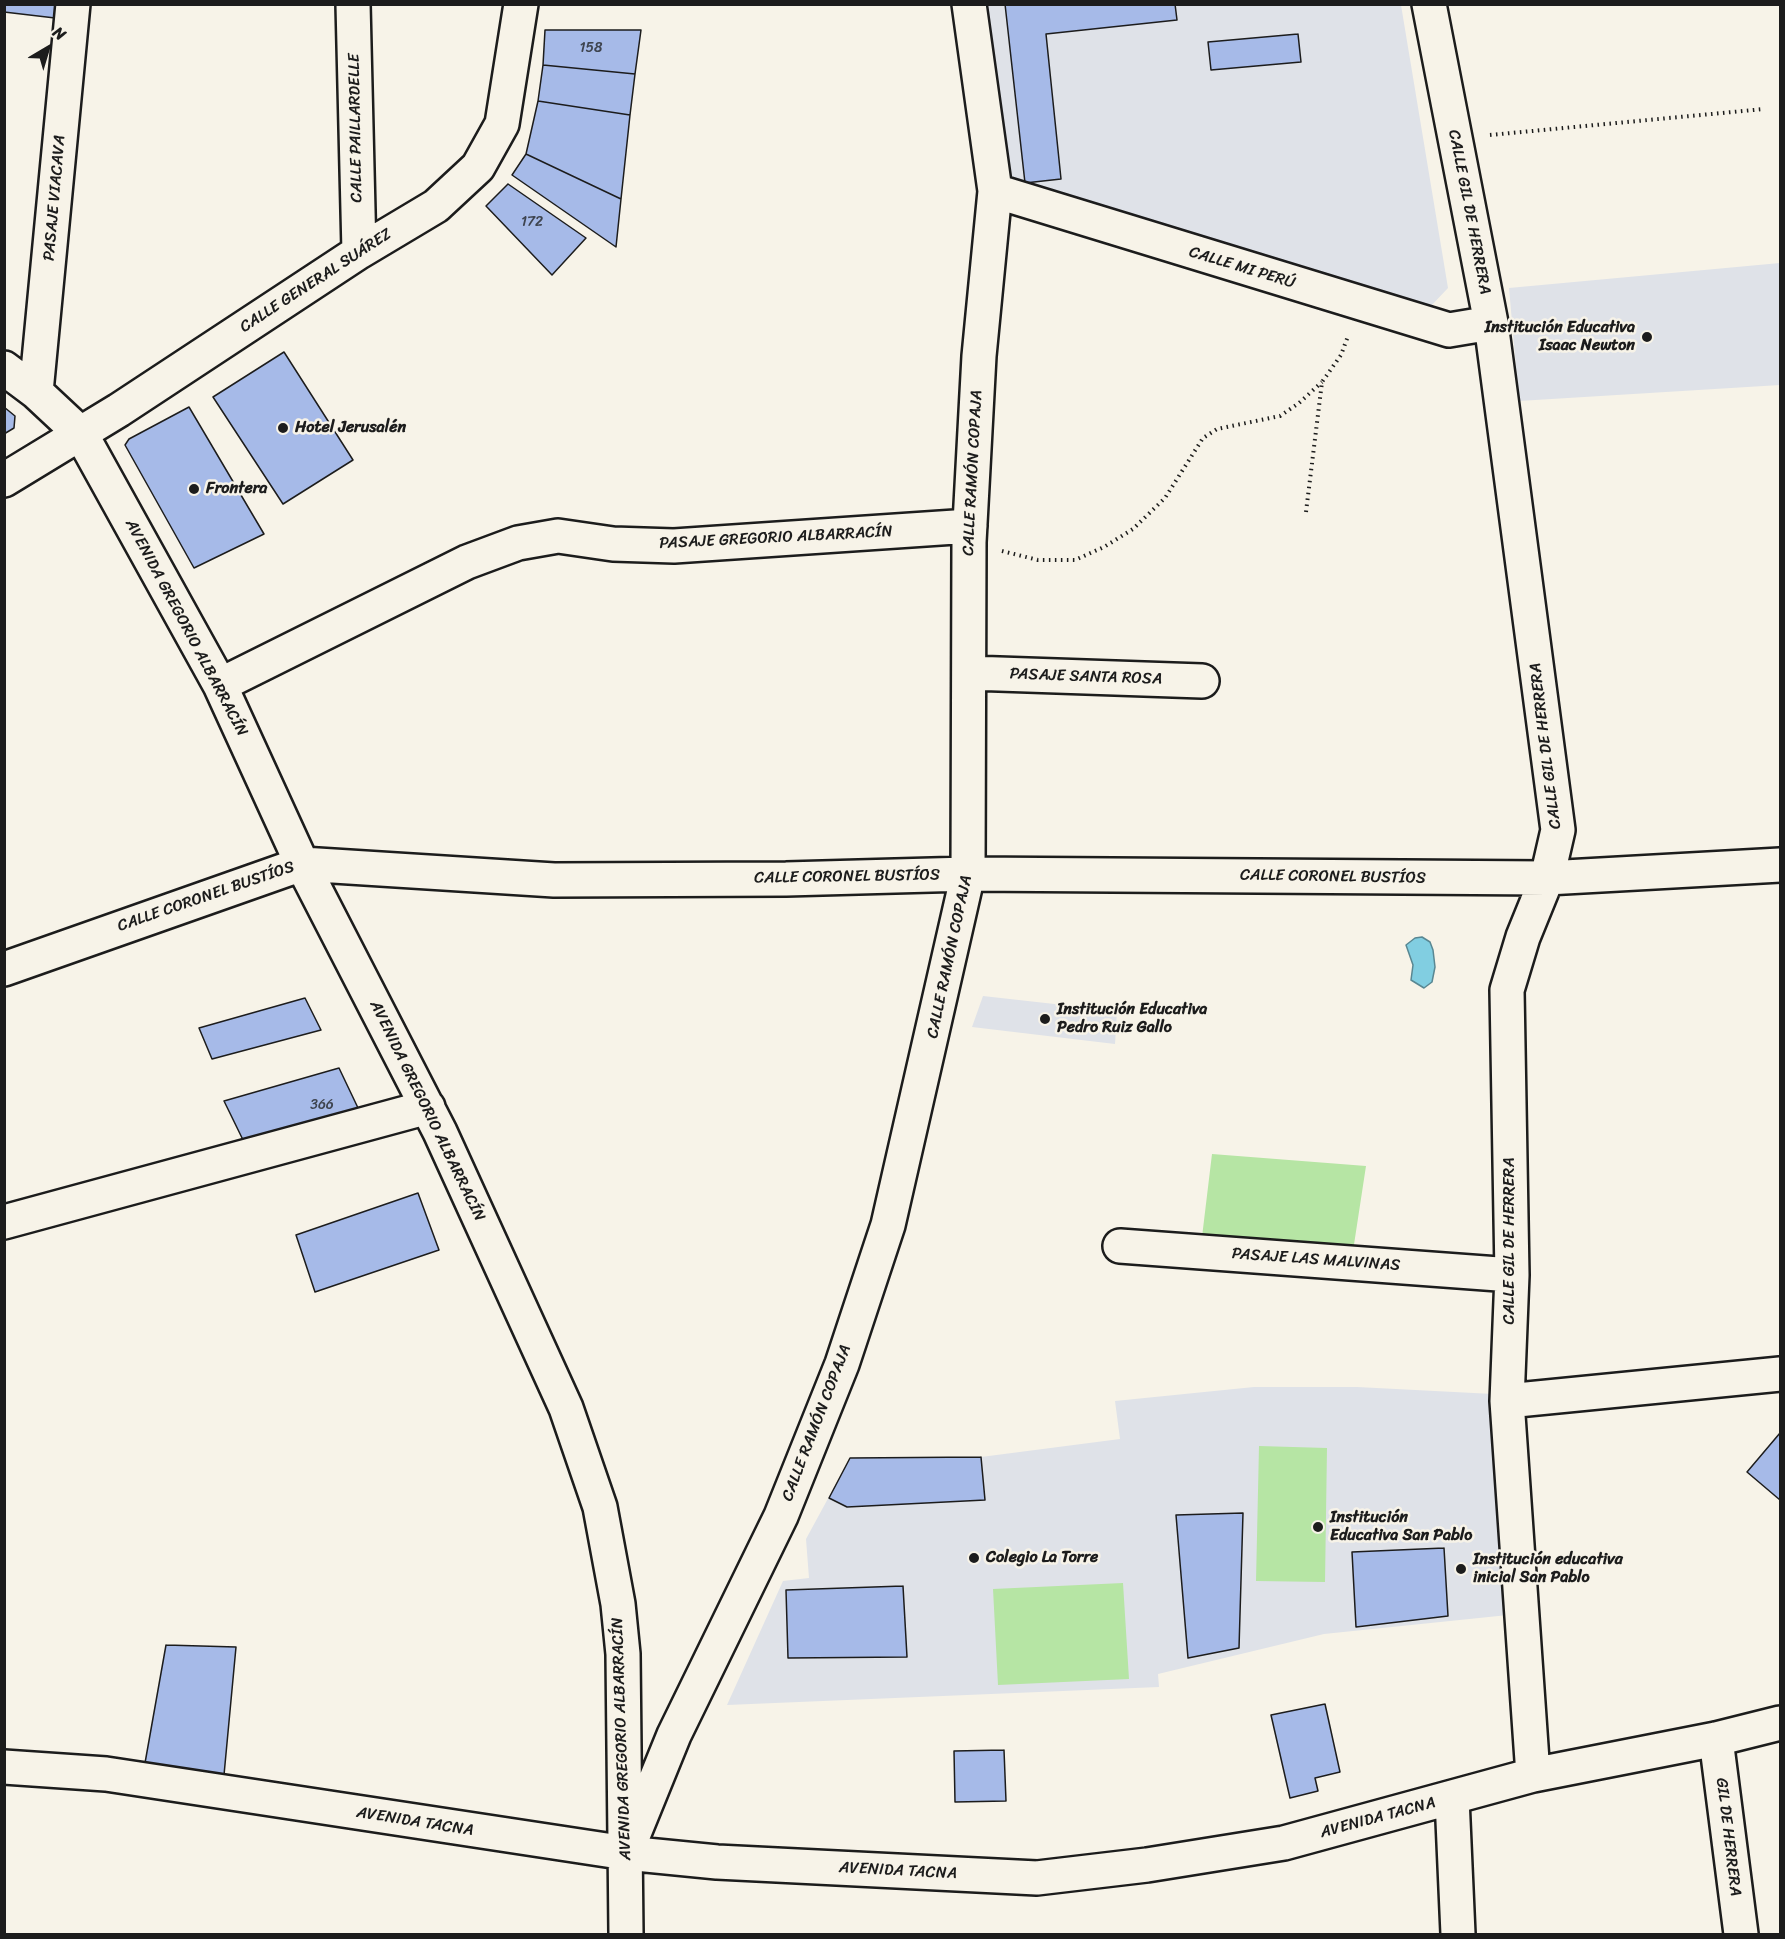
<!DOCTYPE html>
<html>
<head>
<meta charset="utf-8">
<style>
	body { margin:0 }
	#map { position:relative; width:1785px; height:1939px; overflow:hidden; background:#f7f3e8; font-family:Sriracha,sans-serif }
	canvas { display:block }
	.frame { position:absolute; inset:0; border:6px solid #1c1c1c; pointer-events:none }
	.north { position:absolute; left:18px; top:18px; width:60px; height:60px; -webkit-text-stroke:4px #f7f3e8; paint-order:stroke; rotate:38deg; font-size:16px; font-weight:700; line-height:24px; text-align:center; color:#1c1c1c }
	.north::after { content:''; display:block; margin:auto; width:21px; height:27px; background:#1c1c1c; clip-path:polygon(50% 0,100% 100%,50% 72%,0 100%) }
</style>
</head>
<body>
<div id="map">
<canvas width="1785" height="1939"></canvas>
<div class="frame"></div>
<div class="north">N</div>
</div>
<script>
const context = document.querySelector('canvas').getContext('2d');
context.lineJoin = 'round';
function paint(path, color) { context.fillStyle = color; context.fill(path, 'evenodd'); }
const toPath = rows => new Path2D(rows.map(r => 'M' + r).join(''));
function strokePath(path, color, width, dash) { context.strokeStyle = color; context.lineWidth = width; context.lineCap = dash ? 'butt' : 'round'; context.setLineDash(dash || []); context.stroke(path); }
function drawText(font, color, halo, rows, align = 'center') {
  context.font = font + ' Sriracha,sans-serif'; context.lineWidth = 5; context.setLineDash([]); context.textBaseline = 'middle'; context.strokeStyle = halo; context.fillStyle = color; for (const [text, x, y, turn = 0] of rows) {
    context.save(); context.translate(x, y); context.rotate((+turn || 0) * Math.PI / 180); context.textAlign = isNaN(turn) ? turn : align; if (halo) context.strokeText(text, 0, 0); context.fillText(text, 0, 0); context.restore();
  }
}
paint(toPath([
	[982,5,1401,5,1448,288,1430,307,1020,186,1005,173],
	[1780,263,1780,385,1519,401,1509,288],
	[983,996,1117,1011,1115,1044,972,1027],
	[1254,1387,1357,1387,1493,1394,1508,1615,1324,1634,1158,1674,1159,1687,727,1705,783,1581,809,1578,806,1539,850,1458,981,1457,1120,1439,1115,1401]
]), '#dfe2e8');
paint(toPath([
	[1212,1154,1366,1166,1353,1251,1202,1237],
	[1259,1446,1327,1448,1325,1582,1256,1581],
	[1123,1583,1129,1679,998,1685,993,1589]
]), '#b6e5a4');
const water = toPath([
	[1422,937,1430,942,1433,950,1435,967,1432,982,1424,988,1411,980,1413,965,1406,945,1415,938,1422,937]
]);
paint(water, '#81cee1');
strokePath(water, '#598792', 1.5);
const building = toPath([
	[4,4,56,4,55,18,4,12,4,4],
	[1005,4,1175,4,1177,20,1046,34,1061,179,1025,183,1005,4],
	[545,30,641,30,635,74,543,65,545,30],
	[1298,34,1301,62,1211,70,1208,42,1298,34],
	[543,65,635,74,630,115,538,101,543,65],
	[538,101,630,115,621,199,526,154,538,101],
	[526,154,621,199,616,247,512,175,526,154],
	[508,184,586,238,552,275,486,206,508,184],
	[284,352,353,460,283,504,213,397,284,352],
	[4,407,15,416,14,428,4,434,4,407],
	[189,407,264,534,194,568,125,445,129,439,189,407],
	[305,998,321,1030,212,1059,199,1028,305,998],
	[339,1068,359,1110,245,1144,224,1101,339,1068],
	[418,1193,439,1250,315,1292,296,1235,418,1193],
	[1780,1433,1780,1500,1747,1472,1780,1433],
	[981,1457,985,1500,847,1507,829,1498,850,1458,981,1457],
	[1243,1513,1239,1648,1188,1658,1176,1515,1243,1513],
	[1444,1548,1448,1616,1356,1627,1352,1552,1444,1548],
	[903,1586,907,1657,788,1658,786,1590,903,1586],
	[166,1645,236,1647,224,1775,145,1763,166,1645],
	[1325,1704,1340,1772,1315,1778,1318,1791,1290,1798,1271,1715,1325,1704],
	[1004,1750,1006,1801,955,1802,954,1751,1004,1750]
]);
paint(building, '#a6bae8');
strokePath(building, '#1c1c1c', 1.5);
const minor = toPath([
	[353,4,359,252],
	[1429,4,1491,323,1558,830,1547,878,1523,937,1507,990,1512,1275,1507,1401,1533,1775],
	[995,191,1449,330,1491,323],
	[4,368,36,392,81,434,220,685,302,864,440,1132,566,1408,600,1507,618,1604,623,1654,626,1934],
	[36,392,73,4],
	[4,480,119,410,359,252,436,206,478,167,502,124,521,4],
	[970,673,1202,681],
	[220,685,467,562,518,543,558,536,613,544,674,546,970,526],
	[4,969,302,864,554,880,786,879,968,874,1547,878,1780,865],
	[4,1222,428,1107],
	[1120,1246,1512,1275],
	[1507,1401,1780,1374],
	[1716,1739,1741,1934],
	[4,1767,106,1774,626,1853,717,1862,1037,1878,1147,1865,1284,1843,1533,1775,1716,1739,1780,1723],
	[1452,1798,1458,1934],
	[626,1853,674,1735,781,1516,842,1364,888,1225,968,874,969,542,979,356,995,191,969,4]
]);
strokePath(minor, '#1c1c1c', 38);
strokePath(toPath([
	[1490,135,1764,109],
	[1306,512,1322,382,1341,355,1348,336],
	[1002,551,1038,560,1075,560,1104,547,1133,529,1165,498,1203,438,1217,429,1280,416,1299,403,1322,382]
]), '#1c1c1c', 4, [1.5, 4.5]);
strokePath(minor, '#f7f3e8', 33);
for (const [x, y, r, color] of [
	[1647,337,6,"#1c1c1c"],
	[283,428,6,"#1c1c1c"],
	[194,489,6,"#1c1c1c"],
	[1045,1019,6,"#1c1c1c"],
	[1318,1527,6,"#1c1c1c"],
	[974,1558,6,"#1c1c1c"],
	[1461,1569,6,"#1c1c1c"]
]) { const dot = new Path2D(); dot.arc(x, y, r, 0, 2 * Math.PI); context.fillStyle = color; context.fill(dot); strokePath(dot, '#f7f3e8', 2); }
drawText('14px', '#3e444f', null, [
	["158",591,48],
	["172",532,222],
	["366",322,1105]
]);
drawText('16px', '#1c1c1c', '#f7f3e8', [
	["CALLE PAILLARDELLE",356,128,-91],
	["PASAJE VIACAVA",55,198,-85],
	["CALLE GIL DE HERRERA",1469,212,79],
	["CALLE MI PERÚ",1242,268,17],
	["CALLE GENERAL SUÁREZ",316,281,-33],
	["CALLE RAMÓN COPAJA",973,473,-87],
	["PASAJE GREGORIO ALBARRACÍN",776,538,-3],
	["AVENIDA GREGORIO ALBARRACÍN",186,628,62],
	["PASAJE SANTA ROSA",1086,677,2],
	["CALLE GIL DE HERRERA",1546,746,-97],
	["CALLE CORONEL BUSTÍOS",847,877,-1],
	["CALLE CORONEL BUSTÍOS",1333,877,1],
	["CALLE CORONEL BUSTÍOS",206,897,-19],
	["CALLE RAMÓN COPAJA",950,957,-78],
	["AVENIDA GREGORIO ALBARRACÍN",427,1111,64],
	["CALLE GIL DE HERRERA",1510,1241,-90],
	["PASAJE LAS MALVINAS",1316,1260,4],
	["CALLE RAMÓN COPAJA",817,1423,-69],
	["AVENIDA GREGORIO ALBARRACÍN",622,1739,-92],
	["AVENIDA TACNA",1378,1818,-15],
	["AVENIDA TACNA",415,1822,9],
	["GIL DE HERRERA",1728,1837,83],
	["AVENIDA TACNA",898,1871,3]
]);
drawText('bold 16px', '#1c1c1c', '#f7f3e8', [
	["Institución Educativa",1635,328,"right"],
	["Isaac Newton",1635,346,"right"],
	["Hotel Jerusalén",295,428],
	["Frontera",206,489],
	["Institución Educativa",1057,1010],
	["Pedro Ruiz Gallo",1057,1028],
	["Institución",1330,1518],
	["Educativa San Pablo",1330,1536],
	["Colegio La Torre",986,1558],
	["Institución educativa",1473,1560],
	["inicial San Pablo",1473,1578]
], 'left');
</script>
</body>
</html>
